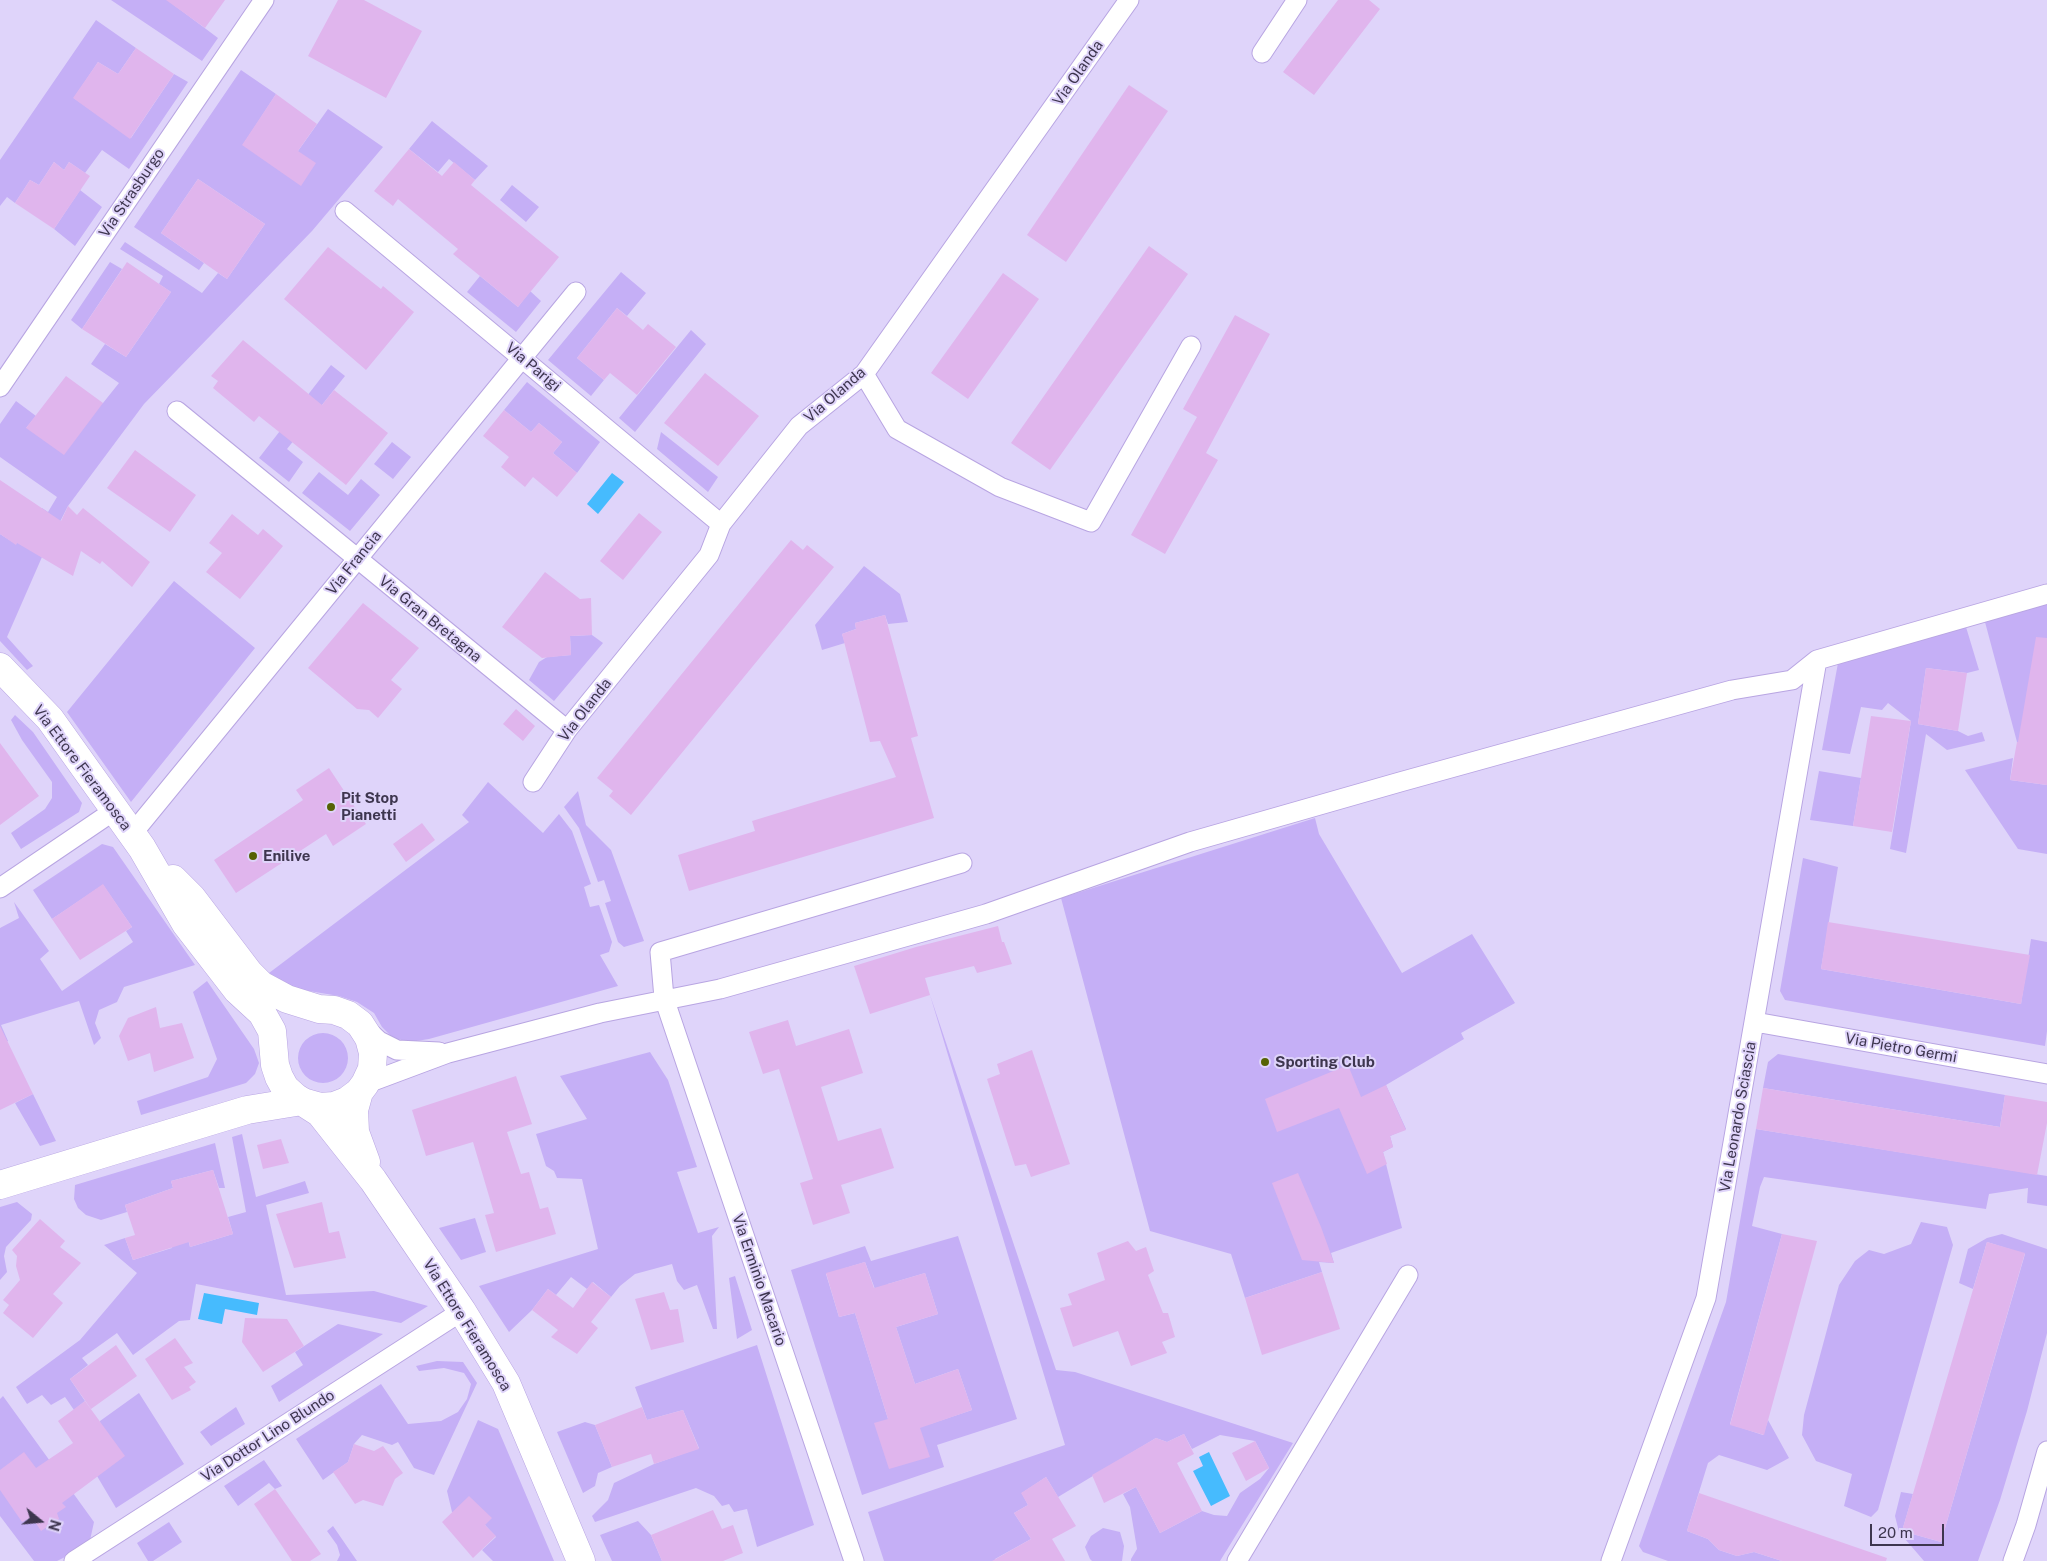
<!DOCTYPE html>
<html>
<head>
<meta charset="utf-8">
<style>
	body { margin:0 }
	#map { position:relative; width:2047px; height:1561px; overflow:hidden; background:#dfd4fa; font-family:"Public Sans",sans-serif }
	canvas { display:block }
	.north { position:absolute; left:15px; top:1496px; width:50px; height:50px; -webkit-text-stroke:4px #dfd4fa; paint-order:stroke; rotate:107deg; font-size:14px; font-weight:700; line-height:20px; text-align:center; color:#3e364f }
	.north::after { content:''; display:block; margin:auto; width:18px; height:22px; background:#3e364f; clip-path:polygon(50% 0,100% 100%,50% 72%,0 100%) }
	.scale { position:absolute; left:1870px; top:1524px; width:74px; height:22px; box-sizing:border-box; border:2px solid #3e364f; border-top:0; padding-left:6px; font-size:15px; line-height:18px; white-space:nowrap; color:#3e364f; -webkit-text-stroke:4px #dfd4fa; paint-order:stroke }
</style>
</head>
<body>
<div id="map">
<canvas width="2047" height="1561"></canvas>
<div class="north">N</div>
<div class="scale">20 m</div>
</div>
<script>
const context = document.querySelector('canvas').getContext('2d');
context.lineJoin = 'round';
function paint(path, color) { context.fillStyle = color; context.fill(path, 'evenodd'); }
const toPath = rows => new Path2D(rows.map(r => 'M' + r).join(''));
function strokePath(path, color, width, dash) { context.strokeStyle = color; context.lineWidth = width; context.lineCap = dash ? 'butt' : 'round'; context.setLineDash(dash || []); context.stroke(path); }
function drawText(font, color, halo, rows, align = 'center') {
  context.font = font + ' "Public Sans",sans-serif'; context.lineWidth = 4; context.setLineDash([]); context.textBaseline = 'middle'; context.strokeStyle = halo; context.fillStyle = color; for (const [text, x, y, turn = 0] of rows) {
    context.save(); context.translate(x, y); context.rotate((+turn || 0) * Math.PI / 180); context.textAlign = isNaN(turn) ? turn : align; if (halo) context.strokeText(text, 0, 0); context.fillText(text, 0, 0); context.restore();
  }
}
paint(toPath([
	[111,0,177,0,174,5,218,38,202,61],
	[96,20,136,48,118,74,98,62,74,98,131,138,174,74,188,82,129,169,102,150,85,173,69,162,64,170,54,162,39,185,30,180,15,203,7,197,0,206,0,160],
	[241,70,276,94,243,145,298,151,328,109,383,147,312,231,144,404,68,506,42,557,7,637,33,666,27,670,0,641,0,534,16,544,42,508,48,512,57,497,0,457,0,424,16,401,36,416,26,428,103,403,119,383,91,364,105,344,126,357,171,292,159,284,163,276,120,249,125,242,202,293,218,273,227,279,265,224,198,179,161,233,204,263,199,270,134,227],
	[432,121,488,166,475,180,449,159,438,172,409,149],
	[512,185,539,207,526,222,500,200],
	[80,190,102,207,75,246,54,229],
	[110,262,122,269,82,329,71,320],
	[621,272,646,293,627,316,617,308,577,358,604,380,591,396,548,360],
	[480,276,518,307,530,291,541,301,516,332,467,292],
	[691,330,706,344,635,432,619,418],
	[331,365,345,376,287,449,303,462,289,482,259,458],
	[527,382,600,442,577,473,553,453,562,442,539,423,531,432,504,410],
	[661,432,718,477,708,492,657,449],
	[392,442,411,457,393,479,374,464],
	[319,472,348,495,361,479,380,495,350,531,302,493],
	[864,566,900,594,908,622,888,624,885,615,855,623,856,629,842,634,845,643,822,650,815,625],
	[174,581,255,648,131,802,67,712],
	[2047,604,2047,747,2017,742,1985,622],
	[1966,627,1979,670,1967,673,1926,668,1918,724,1958,731,1968,736,1982,732,1985,741,1947,750,1926,734,1906,853,1890,849,1911,721,1888,703,1882,710,1861,707,1850,754,1822,750,1838,663],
	[592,635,603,643,554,701,529,680,539,662,547,657,571,655,570,636],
	[15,715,33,732,82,803,79,812,21,849,11,833,45,809,52,798,52,782,22,740,11,720],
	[2013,758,2010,780,2047,785,2047,854,2018,849,1965,770],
	[1819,771,1861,778,1853,826,1810,820],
	[488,782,543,833,559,814,572,831,591,884,584,887,590,907,599,905,612,942,609,952,600,955,618,986,429,1039,410,1042,393,1038,382,1027,374,1013,357,1002,339,996,297,989,269,973,469,822,462,815],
	[578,791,586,825,611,850,644,941,624,947,618,942,605,903,611,901,604,880,598,882,579,828,564,807],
	[1315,818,1319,834,1402,973,1472,934,1515,1003,1461,1033,1464,1039,1386,1085,1406,1129,1390,1136,1393,1147,1383,1152,1402,1228,1331,1253,1334,1263,1319,1262,1322,1272,1245,1298,1231,1254,1150,1231,1061,898],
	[102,844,113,847,195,965,124,987,117,1002,99,1010,95,1023,101,1038,94,1045,79,1001,1,1025,8,1041,0,1044,0,928,19,918,14,902,49,951,40,959,62,991,133,942,126,931,132,927,103,885,52,919,33,890],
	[1803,858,1838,867,1821,969,2021,1004,2031,939,2047,942,2047,1031,2045,1046,1785,1000,1780,991],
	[207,981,254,1049,259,1063,255,1074,246,1083,141,1115,137,1101,208,1077,217,1059,193,992],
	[930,995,1056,1370,1075,1372,1293,1443,1220,1561,1131,1561,1131,1559,1137,1549,1130,1507,1123,1494,1136,1487,1160,1533,1202,1511,1214,1515,1227,1516,1240,1493,1260,1479,1269,1468,1255,1441,1220,1435,1192,1449,1184,1434,1167,1442,1156,1438,1058,1497,1046,1477,1022,1493,1028,1505,1014,1513,1031,1539,995,1559,995,1561,884,1561,868,1512,1065,1445],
	'298 1058a25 25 0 1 1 50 0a25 25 0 1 1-50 0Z',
	[650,1052,668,1080,697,1167,677,1172,698,1233,719,1227,712,1236,717,1329,713,1329,697,1285,684,1290,677,1281,672,1264,635,1274,620,1286,611,1297,593,1282,587,1289,571,1277,556,1295,548,1289,532,1310,509,1332,479,1286,598,1249,582,1179,557,1178,554,1171,546,1166,536,1134,587,1119,560,1076],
	[1778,1054,2005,1095,2000,1127,1763,1088,1768,1062],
	[33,1094,56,1141,40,1146,15,1103],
	[1756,1129,2047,1176,2047,1206,2027,1203,2028,1188,1989,1194,1986,1209,1764,1177,1760,1187,1752,1226,1782,1234,1730,1424,1763,1435,1768,1420,1789,1458,1767,1470,1719,1455,1708,1463,1687,1531,1708,1539,1719,1550,1737,1556,1754,1552,1782,1561,1668,1561,1643,1552,1639,1546,1726,1302],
	[242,1134,256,1197,305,1181,309,1193,266,1205,286,1295,374,1291,428,1306,401,1323,196,1284,190,1320,179,1321,133,1355,117,1333,82,1358,88,1365,70,1379,85,1401,74,1410,65,1397,51,1405,42,1395,27,1404,16,1387,80,1340,137,1273,104,1245,125,1238,133,1260,172,1248,169,1237,186,1232,190,1247,233,1234,228,1217,246,1212,232,1137],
	[215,1143,225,1188,219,1188,213,1170,171,1181,173,1188,125,1205,127,1212,101,1220,86,1215,78,1208,74,1199,75,1185],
	[17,1202,32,1214,31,1220,6,1247,4,1256,7,1272,0,1280,0,1207],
	[475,1218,486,1252,461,1260,439,1228],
	[1921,1222,1947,1227,1953,1245,1878,1510,1871,1517,1844,1506,1852,1474,1816,1461,1802,1435,1804,1415,1839,1285,1855,1261,1869,1250,1884,1254,1911,1244],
	[2002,1234,2047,1249,2047,1333,2027,1411,2000,1500,1978,1561,1924,1561,1899,1532,1895,1516,1901,1492,1913,1494,1902,1531,1941,1542,2025,1254,1987,1242,1973,1289,1959,1283,1968,1249,1987,1238],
	[958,1236,1017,1419,937,1445,944,1467,862,1495,791,1270,865,1246,871,1261],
	[865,1262,879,1300,888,1284,925,1273,938,1314,896,1327,915,1384,958,1369,972,1410,930,1424,915,1414,888,1419,855,1313,839,1317,826,1274],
	[735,1276,752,1330,737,1339,729,1278],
	[338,1324,383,1334,279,1402,271,1386,303,1365,295,1352],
	[757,1345,814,1525,757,1547,747,1509,734,1512,729,1504,722,1506,714,1496,696,1488,595,1522,592,1516,608,1500,614,1483,654,1464,699,1448,683,1410,647,1420,635,1387],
	[437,1361,463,1362,477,1383,434,1475,414,1468,398,1442,392,1445,362,1435,354,1444,348,1462,323,1480,296,1439,381,1384,408,1424,441,1421,458,1412,467,1399,471,1384,464,1373,444,1368,419,1371,416,1366],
	[139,1393,184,1464,116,1508,97,1476,100,1421],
	[3,1396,94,1522,89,1545,57,1561,34,1561,0,1516,0,1399],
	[236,1407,245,1424,211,1446,200,1432],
	[478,1420,498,1429,554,1561,493,1561,482,1550,496,1537,485,1525,452,1512,447,1491],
	[585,1422,595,1425,612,1467,598,1473,595,1486,583,1493,557,1432],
	[264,1460,282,1486,275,1489,269,1483,238,1506,224,1486],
	[638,1521,651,1535,662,1561,612,1561,600,1535],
	[169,1522,182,1542,153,1561,148,1561,137,1543],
	[333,1526,357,1561,337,1561,340,1555,337,1545,327,1531],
	[1103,1528,1120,1532,1124,1546,1122,1561,1092,1561,1090,1559,1085,1547,1091,1536]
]), '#c5aff6');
paint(toPath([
	[612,473,624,482,598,514,587,504],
	[204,1293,259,1303,257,1315,225,1309,222,1324,198,1319],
	[1209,1452,1230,1496,1211,1506,1193,1471,1203,1466,1199,1457]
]), '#46bbfe');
paint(toPath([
	[166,0,225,0,205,28],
	[338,0,364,0,422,31,386,98,308,56],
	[1338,0,1369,0,1380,9,1314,95,1283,72],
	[136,48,174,74,130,139,73,98,98,62,118,74],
	[1129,85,1168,111,1066,262,1027,235],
	[276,94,317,124,298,151,316,163,301,186,242,145],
	[409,149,442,176,454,162,475,180,471,185,559,257,518,307,453,254,458,249,398,199,393,206,374,191],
	[54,162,64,170,69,162,90,176,54,229,15,203,30,180,39,185],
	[198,179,265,224,227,279,161,233],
	[1149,246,1188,274,1050,470,1011,443],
	[328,247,381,289,383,286,414,312,366,370,284,299],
	[127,262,171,292,126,357,82,329],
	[1003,273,1039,299,968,399,931,373],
	[617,308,643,330,648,324,676,347,637,395,610,373,604,380,577,358],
	[1235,315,1270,334,1206,453,1218,460,1165,554,1131,535,1197,417,1183,409],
	[243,340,322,405,334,390,388,433,346,485,259,416,254,422,213,388,218,381,211,376],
	[705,373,759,416,718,466,664,423],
	[66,376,103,403,64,455,26,428],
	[504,410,531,432,539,423,562,442,553,453,577,473,557,497,533,477,525,487,501,467,509,457,483,436],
	[135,450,196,495,170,532,107,488],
	[0,480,61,521,68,506,77,515,83,508,150,562,132,587,102,561,100,564,81,551,73,576,17,543,16,545,0,534],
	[639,513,662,532,623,580,600,561],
	[232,514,258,535,263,529,283,546,240,599,206,572,222,553,209,543],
	[791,540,803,550,807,545,834,567,631,815,609,796,613,791,597,778],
	[545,572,580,599,591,598,592,635,570,636,571,655,542,658,502,627],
	[363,603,419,648,391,680,402,689,378,718,369,710,357,709,308,668],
	[885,615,918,736,911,738,934,818,689,891,678,855,755,831,752,821,896,777,880,741,870,742,842,634,856,629,855,623],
	[2036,637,2047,638,2047,785,2010,780,2017,742,2018,742],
	[1926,668,1967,673,1958,731,1918,724],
	[516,709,535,726,523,741,503,724],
	[1871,716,1911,721,1892,832,1853,826],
	[0,743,39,796,0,825],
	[329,768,366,824,333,846,326,834,236,893,214,860,303,800,296,790],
	[422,823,435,840,406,862,393,844],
	[103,884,132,927,80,960,52,919],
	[1828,922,2030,955,2021,1004,1821,969],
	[998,926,1002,942,1004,942,1012,964,977,973,974,966,925,978,930,995,870,1014,854,966,916,947],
	[156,1007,160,1028,182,1023,194,1058,154,1072,150,1053,128,1061,119,1036,128,1018],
	[788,1020,796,1046,849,1029,863,1073,821,1087,838,1141,881,1128,894,1168,841,1185,850,1213,813,1225,800,1183,813,1179,779,1069,763,1074,749,1032],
	[0,1026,33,1094,0,1110],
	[1032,1050,1070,1164,1031,1177,1026,1164,1015,1166,987,1079,1000,1074,997,1064],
	[1348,1065,1361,1097,1386,1085,1406,1130,1390,1136,1393,1147,1383,1152,1387,1164,1367,1174,1339,1108,1277,1132,1265,1099],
	[516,1076,532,1124,507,1132,521,1174,529,1172,540,1209,548,1207,556,1234,496,1252,485,1215,494,1213,473,1142,426,1156,412,1110],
	[1763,1088,2000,1127,2005,1095,2047,1102,2047,1123,2037,1175,1756,1129],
	[281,1139,289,1163,263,1169,257,1145],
	[213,1170,233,1234,190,1247,189,1242,133,1260,125,1238,135,1235,125,1205,173,1188,171,1181],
	[1298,1173,1321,1227,1334,1263,1302,1260,1272,1183],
	[322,1202,329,1233,339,1231,346,1258,294,1268,276,1214],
	[40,1219,65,1241,60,1247,81,1263,53,1294,63,1303,33,1338,3,1313,9,1305,3,1300,20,1280,16,1266,17,1256,12,1250],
	[1782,1234,1817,1241,1764,1435,1730,1425],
	[1128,1241,1136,1251,1146,1247,1154,1271,1148,1275,1163,1313,1168,1313,1175,1337,1162,1342,1167,1353,1131,1366,1118,1331,1073,1347,1060,1308,1072,1305,1068,1294,1105,1280,1097,1253],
	[1987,1242,2025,1253,1941,1542,1902,1531],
	[865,1262,874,1288,925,1273,938,1314,896,1327,915,1384,958,1369,972,1410,920,1428,930,1457,889,1469,874,1423,888,1419,855,1313,839,1317,826,1273],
	[1322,1272,1340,1329,1262,1355,1245,1298],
	[592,1282,611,1297,591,1322,598,1328,577,1354,551,1337,558,1330,532,1310,548,1289,573,1308],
	[664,1292,670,1310,678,1309,684,1342,651,1350,635,1299],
	[245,1318,287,1319,304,1346,263,1372,242,1342],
	[175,1338,193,1363,184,1367,196,1382,189,1387,191,1390,172,1400,145,1359],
	[116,1345,137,1376,91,1409,70,1379],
	[85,1401,125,1456,62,1503,66,1507,57,1513,59,1519,41,1531,32,1517,22,1522,0,1490,0,1470,24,1452,36,1468,73,1443,58,1421],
	[642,1407,647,1420,683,1410,699,1449,654,1464,651,1454,612,1467,595,1425],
	[1184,1434,1194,1454,1177,1463,1202,1511,1160,1533,1136,1487,1104,1503,1092,1475,1156,1438,1167,1442],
	[1255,1441,1269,1468,1246,1481,1232,1453],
	[354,1444,374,1451,383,1446,403,1473,395,1479,383,1506,363,1500,355,1504,333,1472,348,1462],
	[1046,1477,1076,1526,1052,1539,1065,1561,992,1561,1031,1539,1014,1513,1028,1505,1021,1493],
	[275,1489,321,1554,310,1561,292,1561,254,1504],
	[1699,1493,1887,1558,1886,1561,1782,1561,1754,1552,1737,1556,1719,1550,1708,1539,1687,1531],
	[469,1496,492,1518,485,1525,496,1536,473,1558,442,1522],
	[713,1510,722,1529,733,1525,743,1553,723,1561,662,1561,651,1535]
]), '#e0b5ed');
const minor = toPath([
	[1262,53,1297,0],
	[345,211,721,524],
	[864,374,897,429,1000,487,1091,522,1191,346],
	[0,387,264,0],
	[177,411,567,730],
	[533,782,567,730,709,555,721,524,799,426,864,374,1129,0],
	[132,834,576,292],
	[0,888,115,810],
	[1755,1022,2047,1074],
	[366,1029,379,1041,397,1050,439,1052],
	[365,1084,448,1053,600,1013,720,989,986,914,1190,842,1400,782,1732,690,1792,680,1817,660,2047,594],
	[74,1561,462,1311],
	[854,1561,664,998,660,952,962,863],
	[1237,1561,1408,1275],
	[1611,1561,1706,1298,1817,660],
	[2013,1561,2026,1525,2047,1451]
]);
const secondary = toPath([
	[0,667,50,719,142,848,186,924,237,990,262,1013,272,1031,275,1065,279,1077,285,1088,295,1097,320,1113,373,1180,462,1311,506,1383,581,1561],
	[173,879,192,898,249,973,261,985,287,999,319,1009,334,1010,348,1015,360,1024,369,1038,373,1053,372,1069,365,1084,359,1092,347,1101,334,1106,320,1107,306,1103],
	[359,1092,354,1110,355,1132,366,1162],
	[0,1185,247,1110,302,1101]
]);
strokePath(minor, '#b8a5e2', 21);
strokePath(secondary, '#b8a5e2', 29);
strokePath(minor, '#fff', 19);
strokePath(secondary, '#fff', 28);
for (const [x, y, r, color] of [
	[331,807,5,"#566204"],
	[253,856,5,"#566204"],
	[1265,1062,5,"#566204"]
]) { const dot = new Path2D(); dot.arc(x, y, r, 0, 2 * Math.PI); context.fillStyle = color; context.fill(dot); strokePath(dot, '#dfd4fa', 2); }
drawText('15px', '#3e364f', '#dfd4fa', [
	["Via Olanda",1078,73,-55],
	["Via Strasburgo",132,193,-56],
	["Via Parigi",533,367,40],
	["Via Olanda",835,395,-41],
	["Via Francia",354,563,-51],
	["Via Gran Bretagna",430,619,39],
	["Via Olanda",585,710,-52],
	["Via Ettore Fieramosca",82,768,53],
	["Via Pietro Germi",1901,1048,10],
	["Via Leonardo Sciascia",1738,1117,-80],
	["Via Erminio Macario",759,1280,71],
	["Via Ettore Fieramosca",467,1325,58],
	["Via Dottor Lino Blundo",268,1436,-33]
]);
drawText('bold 15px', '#3e364f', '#dfd4fa', [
	["Pit Stop",341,798],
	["Pianetti",341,815],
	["Enilive",263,856],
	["Sporting Club",1275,1062]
], 'left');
</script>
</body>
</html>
